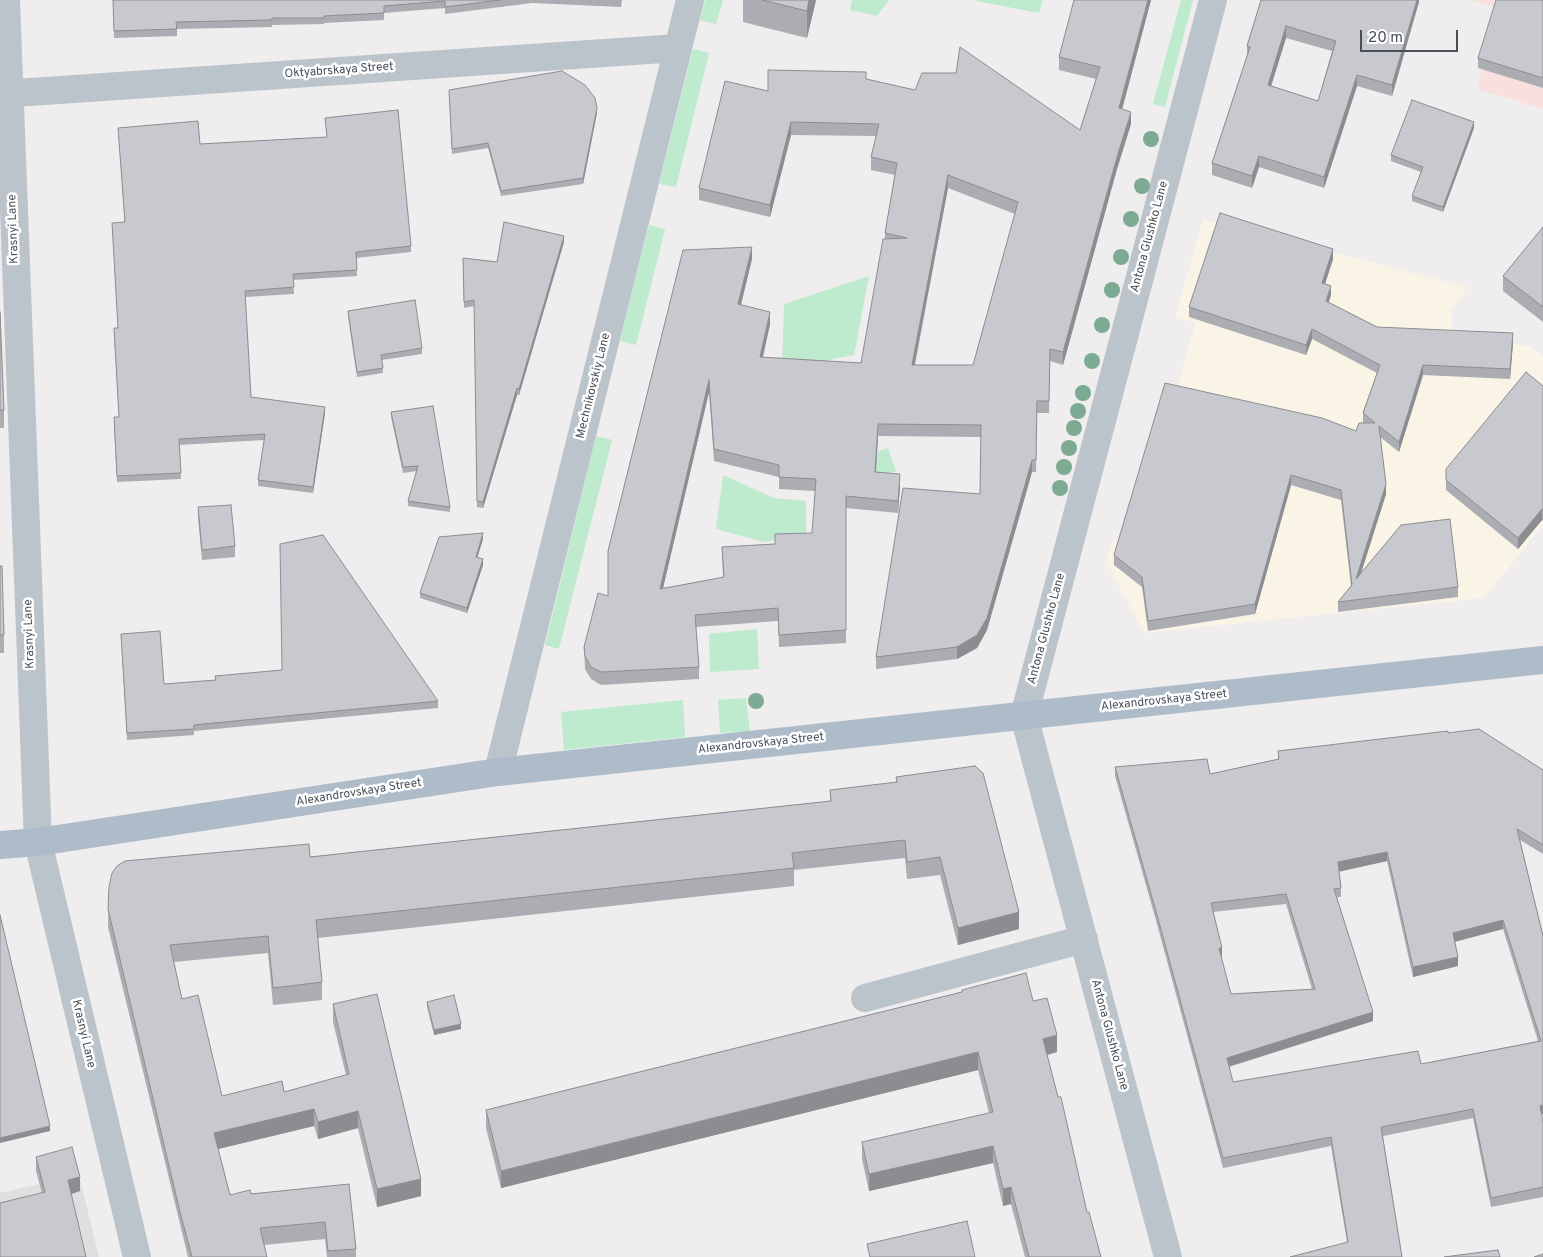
<!DOCTYPE html>
<html>
<head>
<meta charset="utf-8">
<style>
	body { margin:0 }
	#map { position:relative; width:1543px; height:1257px; overflow:hidden; background:#efeded; font-family:Overpass,sans-serif }
	canvas { display:block }
	.scale { position:absolute; left:1360px; top:30px; width:98px; height:22px; box-sizing:border-box; border:2px solid #475058; border-top:0; padding-left:6px; font-size:15px; line-height:18px; white-space:nowrap; color:#475058; -webkit-text-stroke:4px #fff; paint-order:stroke }
</style>
</head>
<body>
<div id="map">
<canvas width="1543" height="1257"></canvas>
<div class="scale">20 m</div>
</div>
<script>
const context = document.querySelector('canvas').getContext('2d');
context.lineJoin = 'round';
function paint(path, color) { context.fillStyle = color; context.fill(path, 'evenodd'); }
const toPath = rows => new Path2D(rows.map(r => 'M' + r).join(''));
function strokePath(path, color, width, dash) { context.strokeStyle = color; context.lineWidth = width; context.lineCap = dash ? 'butt' : 'round'; context.setLineDash(dash || []); context.stroke(path); }
function drawText(font, color, halo, rows, align = 'center') {
  context.font = font + ' Overpass,sans-serif'; context.lineWidth = 5; context.setLineDash([]); context.textBaseline = 'middle'; context.strokeStyle = halo; context.fillStyle = color; for (const [text, x, y, turn = 0] of rows) {
    context.save(); context.translate(x, y); context.rotate((+turn || 0) * Math.PI / 180); context.textAlign = isNaN(turn) ? turn : align; if (halo) context.strokeText(text, 0, 0); context.fillText(text, 0, 0); context.restore();
  }
}
paint(toPath([
	[1203,219,1467,287,1452,310,1452,333,1528,346,1543,355,1543,525,1484,598,1144,633,1106,561,1113,540,1132,542,1196,322,1175,318]
]), '#faf4e6');
paint(toPath([
	[79,1175,99,1257,0,1257,0,1193]
]), '#e0dede');
paint(toPath([
	[1472,0,1543,0,1543,109,1477,89,1499,8]
]), '#f8e0de');
paint(toPath([
	[705,0,723,0,716,24,700,20],
	[852,0,889,0,877,16,850,10],
	[972,0,1043,0,1039,13],
	[1181,0,1193,0,1165,107,1153,104],
	[693,49,709,53,676,187,659,184],
	[649,225,665,229,636,345,620,341],
	[869,276,854,355,782,369,784,304],
	[596,436,612,440,559,649,545,645],
	[888,448,896,471,863,481,860,458],
	[723,475,774,498,806,501,806,536,764,542,716,529],
	[757,629,759,669,710,672,709,634],
	[746,698,750,731,720,733,718,700],
	[683,700,685,737,564,750,561,712]
]), '#beeace');
strokePath(toPath([
	[6,0,38,842,137,1257],
	[0,94,678,48],
	[498,772,690,0],
	[865,998,1084,939],
	[1168,1257,1024,716,1213,0]
]), '#bcc4cb', 28);
strokePath(toPath([
	[0,845,38,842,498,772,1543,660]
]), '#aebcca', 28);
context.fillStyle = '#7caa92';
for (const [x, y] of [
	[1151,139],
	[1142,186],
	[1131,219],
	[1121,257],
	[1112,290],
	[1102,325],
	[1092,361],
	[1083,393],
	[1078,411],
	[1074,428],
	[1069,448],
	[1064,467],
	[1060,488],
	[756,701]
]) { context.beginPath(); context.arc(x, y, 8, 0, 2 * Math.PI); context.fill(); }
paint(toPath([
	[113,0,622,0,621,7,532,3,445,14,445,8,384,13,384,20,324,23,324,24,272,25,272,27,177,29,177,36,114,38],
	[743,0,816,0,807,38,743,22],
	[1151,0,1122,109,1131,124,1117,169,1063,365,1050,361,1049,413,1037,413,1036,472,1032,472,987,630,977,648,957,659,876,669,876,657,980,494,981,437,878,436,876,472,900,486,898,513,846,508,846,643,779,647,778,621,696,627,699,667,699,679,601,685,591,679,585,669,584,647,608,596,752,259,741,305,770,324,763,357,861,363,885,239,885,233,895,175,871,170,871,157,876,136,791,135,770,217,699,200,699,188,768,91,866,79,1080,130,1096,79,1059,70,1059,57],
	[948,188,1015,214,973,365,915,365],
	[709,392,714,461,779,477,779,489,815,491,812,533,775,544,722,547,723,578,663,588],
	[1261,0,1419,0,1392,96,1357,86,1324,188,1259,167,1252,188,1212,175,1212,163,1247,56,1247,46],
	[1286,38,1332,51,1318,101,1271,86],
	[1543,0,1543,88,1478,68,1478,58],
	[449,90,597,113,583,184,501,196,488,148,452,154],
	[325,118,411,246,411,252,356,258,357,276,293,280,294,294,245,297,251,397,325,413,313,493,258,486,258,480,264,440,179,445,181,479,117,482,114,424,119,417,114,334,118,328,112,223,125,223,118,128,200,144,327,137],
	[1474,128,1443,212,1412,201,1412,196,1421,172,1391,161,1391,155],
	[1543,227,1543,322,1503,291,1503,276],
	[564,242,519,395,517,395,483,508,477,507,474,306,464,308,463,258,497,262],
	[1333,259,1325,284,1331,295,1328,302,1377,327,1513,343,1510,379,1423,375,1399,452,1380,437,1386,494,1361,573,1458,587,1458,597,1338,612,1338,602,1351,586,1341,500,1291,485,1255,614,1148,631,1142,587,1114,565,1114,555,1356,431,1363,423,1363,413,1377,373,1312,339,1306,355,1189,317,1189,307],
	[348,311,422,348,422,354,382,360,383,373,357,377,348,317],
	[0,312,4,410,4,428,0,428],
	[1543,386,1543,521,1542,520,1518,549,1446,490,1446,469],
	[391,412,450,507,450,512,408,506,408,501,417,471,403,473,391,417],
	[198,507,235,546,235,557,202,560,198,518],
	[483,539,477,557,483,565,467,613,420,598,420,593],
	[0,566,4,635,4,653,0,653],
	[121,634,164,684,215,680,215,676,438,701,438,708,194,731,194,735,127,740],
	[1448,733,1543,770,1543,854,1520,840,1543,936,1543,1114,1541,1114,1543,1122,1543,1197,1491,1207,1473,1118,1383,1136,1402,1257,1347,1242,1331,1146,1223,1168,1157,924,1115,776,1115,767,1210,774,1278,759,1278,751],
	[1387,861,1413,977,1458,966,1455,942,1503,929,1538,1041,1421,1064,1233,1082,1229,1067,1373,1021,1337,897,1341,897,1341,888,1339,871],
	[1286,904,1312,989,1231,994,1221,957,1213,912],
	[896,777,1019,929,958,945,940,875,907,879,905,858,794,870,794,886,318,938,322,982,322,1000,273,1005,268,953,174,962,182,999,222,1096,284,1092,346,1075,333,1022,333,1004,421,1196,377,1207,358,1128,318,1139,314,1126,218,1149,230,1195,251,1194,349,1184,356,1249,356,1257,327,1257,325,1239,264,1245,267,1257,188,1257,108,927,109,887,310,857,830,801,830,790,896,783],
	[962,990,1033,1001,1057,1052,1047,1055,1087,1212,1101,1257,1025,1257,1011,1204,1003,1206,993,1163,869,1191,862,1159,862,1142,989,1113,978,1070,501,1188,486,1128,486,1110,962,992],
	[427,1002,461,1029,434,1035,427,1007],
	[36,1157,80,1191,71,1194,42,1193,36,1171]
]), '#abadb2');
paint(toPath([
	[809,0,816,0,807,38,807,11],
	[1148,0,1151,0,1119,121,1119,108],
	[1417,0,1419,0,1419,2,1392,96,1392,85],
	[1286,26,1286,38,1268,96,1268,85],
	[1357,75,1357,86,1324,188,1324,177],
	[597,108,597,113,583,184,583,178],
	[1131,112,1131,124,1117,169,1063,365,1063,352,1117,157],
	[791,122,791,135,770,217,770,205],
	[1474,122,1474,128,1443,212,1443,207],
	[1259,156,1259,167,1252,188,1252,176],
	[948,175,948,188,912,377,912,365],
	[564,236,564,242,519,395,519,389],
	[752,247,752,259,738,316,738,304],
	[1333,249,1333,259,1322,293,1322,283],
	[1331,286,1331,295,1326,311,1326,301],
	[770,312,770,324,760,369,760,357],
	[1312,329,1312,339,1306,355,1306,345],
	[1513,333,1513,343,1510,379,1510,369],
	[1423,365,1423,375,1399,452,1399,442],
	[709,380,709,392,660,601,660,589],
	[517,388,517,395,483,508,483,502],
	[325,407,325,413,313,493,313,487],
	[878,424,878,436,875,484,875,472],
	[1032,460,1032,472,987,630,977,648,957,659,957,647],
	[900,474,900,486,898,513,898,501],
	[1291,475,1291,485,1255,614,1255,604],
	[1386,484,1386,494,1356,589,1356,579],
	[1542,509,1542,520,1518,549,1518,538],
	[483,533,483,539,476,562,476,557],
	[483,559,483,565,467,613,467,608],
	[1387,852,1387,861,1338,872,1338,862],
	[1019,912,1019,929,958,945,958,928],
	[1503,920,1503,929,1453,942,1453,933],
	[1219,948,1222,948,1222,957,1219,958],
	[1458,957,1458,966,1413,977,1413,967],
	[1373,1012,1373,1021,1227,1067,1227,1058],
	[461,1024,461,1029,434,1035,434,1030],
	[1057,1035,1057,1052,1043,1056,1043,1039],
	[978,1052,978,1070,501,1188,501,1171],
	[1543,1105,1543,1114,1540,1115,1540,1106],
	[314,1109,314,1126,214,1150,214,1133],
	[358,1111,358,1128,318,1139,318,1122],
	[50,1126,50,1131,0,1143,0,1138],
	[993,1146,993,1163,869,1191,869,1174],
	[80,1177,80,1191,68,1195,68,1180],
	[421,1179,421,1196,377,1207,377,1189],
	[1011,1187,1011,1204,1003,1206,1003,1189]
]), '#8b8d91');
const building = toPath([
	[113,0,500,0,445,7,445,1,384,6,384,13,324,16,324,18,272,18,272,20,176,22,177,29,114,31,113,0],
	[762,0,809,0,807,11,762,0],
	[1074,0,1148,0,1119,108,1131,112,1117,157,1063,352,1050,349,1049,401,1037,401,1036,460,1032,460,987,618,977,635,957,647,876,657,903,488,980,494,981,425,878,424,875,472,900,474,898,501,846,496,846,630,779,635,778,608,695,615,699,667,601,672,591,667,585,656,584,647,598,593,608,596,608,551,683,250,752,247,738,304,770,312,760,357,861,363,883,239,907,238,885,233,897,163,871,157,879,124,791,122,770,205,699,188,725,81,768,91,768,70,866,72,866,79,915,90,922,73,956,73,960,47,1080,130,1100,67,1059,57,1074,0],
	[948,175,1018,202,973,365,912,365,948,175],
	[709,380,714,449,779,465,779,477,816,479,812,533,775,534,775,544,722,547,724,577,660,589,709,380],
	[1261,0,1417,0,1392,85,1357,75,1324,177,1259,156,1252,176,1212,163,1250,47,1247,46,1261,0],
	[1286,26,1336,41,1318,101,1268,85,1286,26],
	[1496,0,1543,0,1543,78,1478,58,1496,0],
	[562,71,585,85,595,98,597,108,583,178,501,191,488,143,452,149,449,90,562,71],
	[1412,100,1474,122,1443,207,1412,196,1423,167,1391,155,1412,100],
	[398,110,411,246,356,252,357,270,293,274,294,287,245,291,251,397,325,407,313,487,258,480,265,434,179,439,181,473,117,476,114,417,119,417,114,328,118,328,112,223,125,222,118,128,198,121,200,144,327,137,325,118,398,110],
	[1220,213,1333,249,1322,283,1331,286,1326,301,1377,327,1513,333,1510,369,1423,365,1399,442,1379,426,1386,484,1356,579,1401,525,1450,519,1458,587,1338,602,1352,585,1341,490,1291,475,1255,604,1148,621,1142,577,1114,555,1165,383,1322,418,1356,431,1359,423,1375,423,1363,413,1380,365,1312,329,1306,345,1189,307,1220,213],
	[504,222,564,236,519,389,517,388,483,502,477,501,474,300,464,302,463,258,497,262,504,222],
	[1543,227,1543,307,1503,276,1543,227],
	[415,300,422,348,381,355,383,368,357,372,348,311,415,300],
	[0,312,4,410,0,410,0,312],
	[1526,372,1543,386,1543,510,1542,509,1518,538,1446,480,1446,469,1526,372],
	[433,406,450,507,408,501,418,466,403,467,391,412,433,406],
	[231,505,235,546,202,550,198,507,231,505],
	[483,533,476,557,483,559,467,608,420,593,439,537,483,533],
	[323,535,438,701,194,725,194,729,127,733,121,634,160,631,164,684,216,680,215,676,282,670,280,544,323,535],
	[0,566,2,566,4,635,0,635,0,566],
	[1479,729,1543,770,1543,845,1517,829,1543,936,1543,1105,1540,1106,1543,1122,1543,1187,1491,1198,1473,1109,1381,1127,1402,1257,1290,1257,1348,1242,1331,1137,1223,1158,1157,915,1115,767,1207,759,1210,774,1279,759,1278,751,1448,731,1448,733,1479,729],
	[1387,852,1413,967,1458,957,1453,933,1503,920,1541,1041,1421,1064,1418,1051,1233,1082,1227,1058,1373,1012,1334,889,1341,888,1338,862,1387,852],
	[1286,894,1315,989,1231,994,1219,948,1222,948,1211,903,1286,894],
	[975,766,983,773,1019,912,958,928,940,857,907,862,905,840,792,853,794,868,316,920,322,982,273,988,268,936,170,945,182,999,198,995,222,1096,282,1081,284,1092,349,1074,333,1004,377,994,421,1179,377,1189,358,1111,318,1122,314,1109,214,1133,230,1195,250,1190,251,1194,349,1184,356,1249,328,1251,325,1222,260,1228,267,1257,192,1257,179,1208,108,909,109,887,112,873,117,866,125,861,309,844,310,857,831,801,830,790,897,782,896,777,975,766],
	[0,915,50,1126,0,1138,0,915],
	[1026,973,1033,1001,1047,998,1057,1035,1043,1039,1058,1097,1061,1097,1087,1212,1089,1212,1101,1257,1029,1257,1011,1187,1003,1189,993,1146,869,1174,862,1142,993,1112,978,1052,501,1171,486,1110,962,992,962,990,1026,973],
	[454,995,461,1024,434,1030,427,1002,454,995],
	[72,1147,80,1177,68,1180,86,1257,0,1257,0,1203,45,1192,36,1157,72,1147],
	[967,1221,975,1257,870,1257,867,1244,967,1221],
	[1498,1250,1500,1257,1444,1257,1498,1250],
	[1543,1254,1543,1257,1534,1257,1543,1254]
]);
paint(building, '#c7c9cf');
strokePath(building, '#8b8d91', 1);
drawText('12px', '#475058', '#fff', [
	["Oktyabrskaya Street",339,71,-4],
	["Krasnyi Lane",14,229,-92],
	["Antona Glushko Lane",1150,237,-75],
	["Mechnikovskiy Lane",594,386,-76],
	["Antona Glushko Lane",1047,629,-75],
	["Krasnyi Lane",30,634,-92],
	["Alexandrovskaya Street",1164,701,-6],
	["Alexandrovskaya Street",761,744,-6],
	["Alexandrovskaya Street",359,793,-9],
	["Krasnyi Lane",83,1034,77],
	["Antona Glushko Lane",1109,1035,75]
]);
</script>
</body>
</html>
